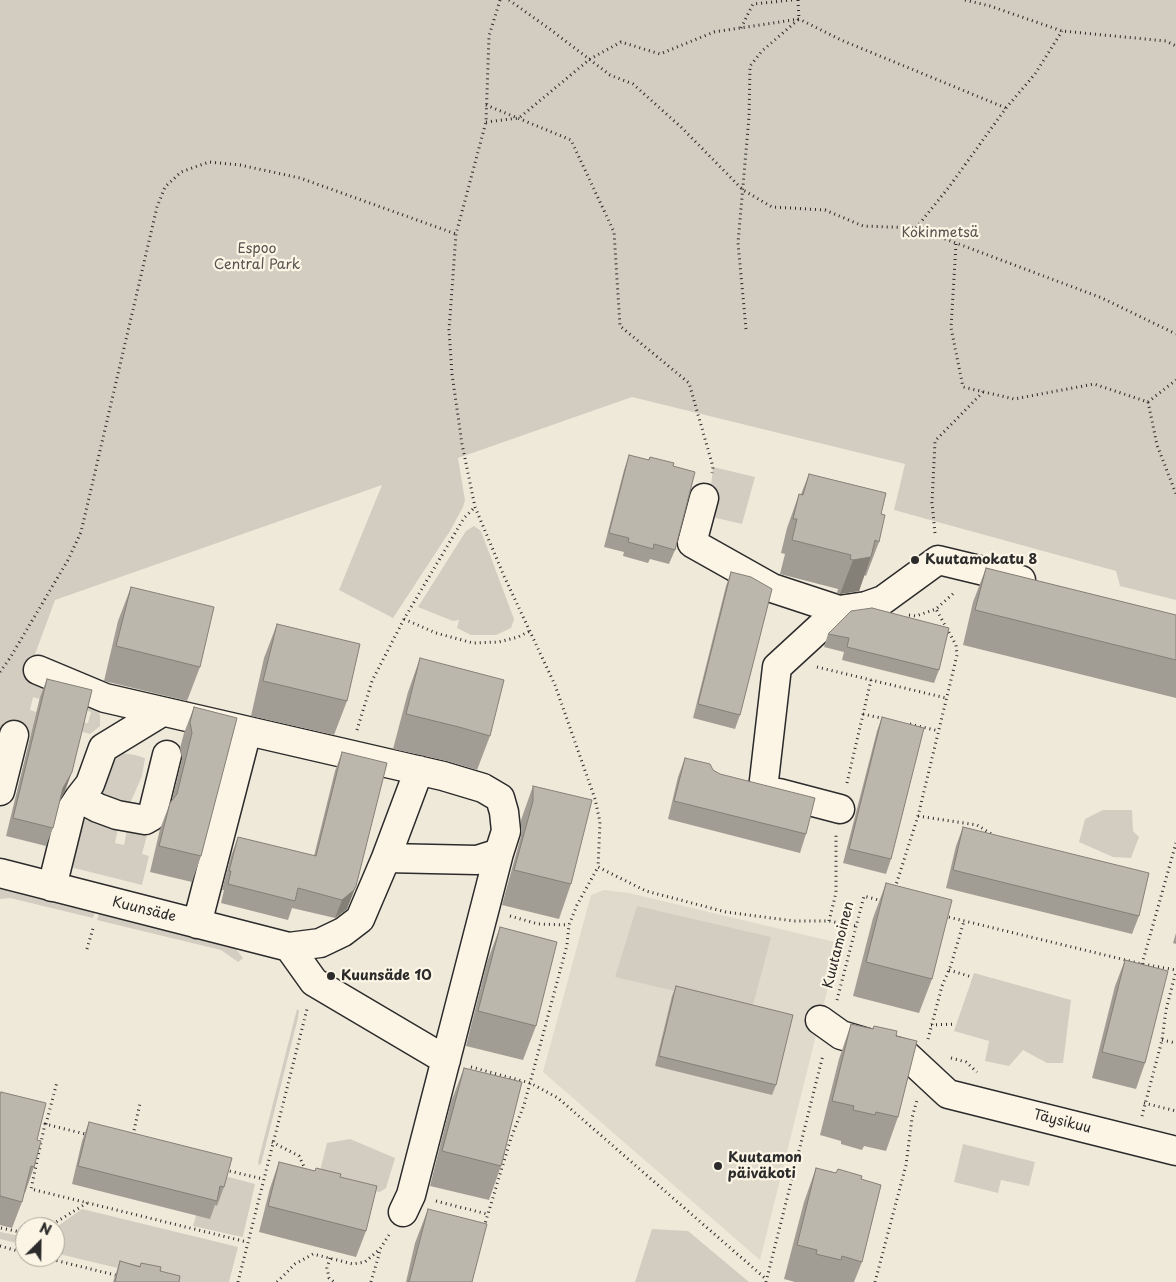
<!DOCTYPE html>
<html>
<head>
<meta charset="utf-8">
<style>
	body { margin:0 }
	#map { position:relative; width:1176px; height:1282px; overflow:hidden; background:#efe9da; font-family:"Playpen Sans",sans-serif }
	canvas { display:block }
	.north { position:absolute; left:15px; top:1217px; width:50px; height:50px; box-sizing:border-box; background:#fcf5e5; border:1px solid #a8a49b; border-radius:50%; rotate:23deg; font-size:14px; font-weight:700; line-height:20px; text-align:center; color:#2b2b2b }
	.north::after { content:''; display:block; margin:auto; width:18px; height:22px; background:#2b2b2b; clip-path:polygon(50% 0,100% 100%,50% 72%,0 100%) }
</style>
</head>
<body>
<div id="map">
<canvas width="1176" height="1282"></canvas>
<div class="north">N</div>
</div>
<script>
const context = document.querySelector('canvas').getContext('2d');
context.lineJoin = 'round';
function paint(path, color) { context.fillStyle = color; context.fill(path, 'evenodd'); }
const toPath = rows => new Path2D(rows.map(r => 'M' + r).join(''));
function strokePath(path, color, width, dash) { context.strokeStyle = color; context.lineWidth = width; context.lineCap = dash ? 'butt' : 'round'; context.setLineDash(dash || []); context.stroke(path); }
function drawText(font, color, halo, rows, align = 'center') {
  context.font = font + ' "Playpen Sans",sans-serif'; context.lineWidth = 4.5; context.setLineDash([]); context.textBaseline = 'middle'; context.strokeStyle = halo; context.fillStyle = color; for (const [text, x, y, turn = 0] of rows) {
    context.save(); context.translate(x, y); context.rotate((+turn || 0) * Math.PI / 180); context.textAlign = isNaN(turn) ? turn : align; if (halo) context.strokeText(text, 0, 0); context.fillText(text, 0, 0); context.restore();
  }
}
paint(toPath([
	[604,890,629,893,839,943,760,1260,543,1072,591,895]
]), '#e0dacc');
paint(toPath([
	[0,0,1176,0,1176,600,1120,586,1116,571,894,510,905,464,632,397,458,458,465,500,463,507,450,531,393,618,339,590,382,485,55,600,27,676,97,708,100,716,100,726,90,734,79,731,82,722,88,723,91,712,40,697,39,699,33,697,30,710,36,712,31,734,7,729,0,755],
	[713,467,755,477,742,524,708,516],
	[474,526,481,531,514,619,511,628,496,635,471,635,457,628,459,620,453,621,418,607,466,531],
	[122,753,135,755,145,758,142,776,128,808,99,794,109,763],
	[1103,810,1132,810,1133,831,1139,837,1131,858,1113,857,1079,842,1085,819],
	[82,819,118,828,115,843,124,845,127,830,147,835,142,854,149,856,142,885,70,867],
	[0,886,96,909,93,918,10,898,0,899],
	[637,906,771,937,752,1009,615,977],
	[100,910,232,944,243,958,238,962,221,950,97,920],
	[974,973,1071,1000,1063,1063,1047,1063,1023,1050,1009,1066,985,1061,989,1041,954,1031],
	[297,1009,299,1011,298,1018,261,1164,259,1165,258,1162],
	[350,1139,395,1158,386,1188,380,1192,372,1191,318,1179,327,1143],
	[963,1144,1035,1162,1029,1186,1001,1180,998,1193,954,1182],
	[221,1175,255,1184,243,1236,242,1237,193,1226,196,1216],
	[82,1209,238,1247,229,1282,176,1282,55,1253,55,1228],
	[652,1229,688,1231,749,1282,635,1282],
	[0,1232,25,1237,25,1245,0,1239]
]), '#d2cdc0');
const minor = toPath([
	[704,498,692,543,772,588,839,610],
	[162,712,103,748,90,784,79,798,98,808,117,815,145,820,152,816,167,755],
	[763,789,777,667,839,610,866,606,883,600,938,560,1021,580],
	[0,791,14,735],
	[779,793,840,809],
	[386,858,419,770],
	[0,873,289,947,320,943,343,932,360,919,386,858,477,860,499,853,506,831,504,812,500,798,483,788,443,776,105,698,38,670],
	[52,887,71,810,79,798],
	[197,924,247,731],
	[289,947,314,982,446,1060],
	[820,1020,841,1035,905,1054,948,1094,1176,1151],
	[403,1212,411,1195,499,853]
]);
strokePath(minor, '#2b2b2b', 31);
strokePath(toPath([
	[500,0,489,36,486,122,456,234,449,330,452,374,462,444,475,507,504,576,555,685,595,799,600,822,598,867,646,891,726,912,794,921,829,921,856,926],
	[509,0,551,30,610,75,633,84,681,127,743,190,772,207,825,210,863,226,916,228,1102,298,1176,334],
	[965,0,990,6,1062,31,1166,41,1176,46],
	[741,28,753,4,792,0],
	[486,105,571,140,614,232,620,326,689,383,713,467,712,473],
	[486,122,519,118,590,59,621,42,660,54,714,32,799,19,841,40,1006,108],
	[916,228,949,187,1006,108,1035,74,1062,31],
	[956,244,951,328,963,387,1014,399,1094,384,1148,402,1176,380],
	[746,329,738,243,749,117,750,66,762,51,799,19,798,0],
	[1148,402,1157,445,1176,494],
	[935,533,932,503,935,441,983,392],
	[909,615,916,616,936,609,955,592],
	[404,619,436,633,473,643,499,642,518,637,530,631],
	[817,667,946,698],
	[0,672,10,658,68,560,81,532,157,207,165,187,181,172,209,162,240,165,300,178,456,234],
	[863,714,885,719],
	[910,724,939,731],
	[357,730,372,681,404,619,464,518,475,507],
	[847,783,871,680],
	[918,816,977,825,993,835],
	[895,888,918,816,957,655,956,645,936,609],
	[510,916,538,924,569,925],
	[944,916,1142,964,1176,970],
	[829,921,836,893,836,835],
	[87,949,94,925],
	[1142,964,1176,843],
	[949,970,972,977],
	[837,1000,864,896,882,901],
	[931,1025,956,1024],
	[928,1039,942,986,951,965,964,921],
	[1162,1040,1176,1043],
	[951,1058,966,1062,977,1072],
	[471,1067,530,1083,558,1098,766,1279],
	[1144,1103,1176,1111],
	[1142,1116,1162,1040,1166,1010,1176,971],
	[46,1124,57,1082],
	[89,1135,45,1124,31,1189,247,1242],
	[133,1135,140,1103],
	[272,1142,299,1156,306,1171],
	[225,1170,263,1179],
	[436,1201,487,1214],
	[48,1227,87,1203],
	[484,1227,511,1138,524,1105,530,1083,567,945,569,925,577,905,598,867],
	[1,1228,25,1233],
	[0,1246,25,1253],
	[42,1257,119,1276],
	[330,1258,327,1268,329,1278,334,1282],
	[238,1282,307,1009],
	[277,1282,295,1264,313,1254,353,1264,365,1262,380,1249,389,1235],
	[371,1282,380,1251],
	[766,1282,823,1055],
	[875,1282,906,1165,912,1118,917,1100]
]), '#2b2b2b', 3, [1, 4]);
strokePath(minor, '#fcf5e5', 28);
paint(toPath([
	[629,455,648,460,650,457,673,466,675,550,669,564,650,559,648,563,623,556,624,552,604,547,624,470],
	[809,474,881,514,879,542,866,576,864,575,859,591,840,594,837,593,838,589,780,574,785,554,781,553,787,528,799,494,801,494],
	[986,568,1176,615,1176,698,963,645,973,602],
	[731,572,740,715,735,729,693,718,726,586],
	[131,587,200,667,187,701,104,681,118,621],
	[851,611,939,670,934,683,842,660,844,652,824,647,828,634],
	[277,624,347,701,334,735,251,716,264,658],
	[420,658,490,736,477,770,447,761,393,749,408,692],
	[47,679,65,791,60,800,53,828,46,846,6,836,40,697],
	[194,707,201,856,192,882,150,872,160,829,170,803,172,800,182,759,180,748,184,733],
	[882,717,891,859,886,874,843,863,877,731],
	[342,752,347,909,335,918,292,908,288,920,221,903,224,890,222,890,231,856,238,837,314,856,335,771],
	[685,758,713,770,806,834,800,853,668,819,678,777],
	[533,786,571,884,559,919,502,905,521,836,521,820],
	[963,827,1139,916,1132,934,946,888,956,846],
	[886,883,932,979,919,1013,853,996,873,918],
	[500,927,536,1026,523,1060,466,1046,487,962],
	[1176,933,1176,944,1173,943],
	[1125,960,1145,1063,1136,1089,1092,1078,1115,986],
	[676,986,776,1085,772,1095,655,1066,672,996],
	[851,1024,872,1029,874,1026,896,1036,898,1117,886,1151,864,1146,862,1150,841,1144,841,1141,820,1135,839,1059],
	[464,1068,501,1166,489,1200,430,1186,451,1102],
	[0,1094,37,1140,34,1167,25,1193,24,1192,22,1202,12,1228,0,1225],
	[89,1122,224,1187,217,1206,215,1205,210,1219,72,1184,82,1141],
	[279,1162,340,1177,366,1231,356,1257,259,1232,270,1188],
	[816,1168,861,1179,862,1262,854,1282,795,1282,784,1279,804,1202],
	[428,1209,472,1282,406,1282,415,1243],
	[120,1261,140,1266,141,1263,160,1271,179,1282,113,1282]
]), '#a29d94');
paint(toPath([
	[871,557,859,591,840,594,853,560],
	[72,772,65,791,56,806,63,788],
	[356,886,347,909,335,918,342,900]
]), '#848078');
const building = toPath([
	[629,455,649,460,650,457,674,463,673,466,695,472,675,550,654,544,653,549,628,542,629,538,609,533,629,455],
	[809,474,886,493,881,514,885,515,879,542,875,540,871,557,853,560,850,559,851,555,792,540,797,519,793,519,799,494,803,495,809,474],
	[986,568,1176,615,1176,660,975,610,986,568],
	[731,572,751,577,772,589,740,715,698,704,731,572],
	[131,587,214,607,200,667,116,646,131,587],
	[872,608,949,628,939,670,847,647,849,638,828,634,851,611,872,608],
	[277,624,360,644,347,701,263,681,277,624],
	[420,658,504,680,490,736,459,727,406,714,420,658],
	[47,679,92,690,72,772,63,788,53,828,13,818,47,679],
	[194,707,237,718,201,856,159,846,170,803,177,794,192,733,190,722,194,707],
	[882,717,924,728,891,859,849,849,882,717],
	[342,752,387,763,356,886,354,890,342,900,298,888,295,901,228,884,231,871,229,871,238,837,316,856,342,752],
	[685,758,710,764,713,770,720,774,815,798,806,834,674,801,685,758],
	[533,786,592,800,571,884,514,870,533,801,533,786],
	[963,827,1149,873,1139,916,953,870,963,827],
	[886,883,952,900,932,979,866,962,886,883],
	[500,927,557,942,536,1026,478,1011,500,927],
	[1125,960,1168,971,1145,1063,1102,1052,1125,960],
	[676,986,793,1015,776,1085,659,1056,676,986],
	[851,1024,873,1029,874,1026,897,1031,896,1036,917,1041,898,1117,876,1112,875,1115,853,1110,854,1106,832,1101,851,1024],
	[464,1068,522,1082,501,1166,442,1151,464,1068],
	[1,1092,46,1103,37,1140,41,1141,34,1167,31,1166,22,1202,0,1196,0,1095,1,1092],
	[89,1122,232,1158,224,1187,220,1186,217,1201,78,1166,89,1122],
	[279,1162,315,1171,316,1168,341,1174,340,1177,377,1186,366,1231,268,1206,279,1162],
	[816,1168,836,1173,838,1169,862,1176,861,1179,881,1185,862,1262,842,1256,841,1260,816,1254,817,1250,797,1245,816,1168],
	[428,1209,487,1224,472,1282,409,1282,428,1209],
	[120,1261,140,1267,141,1263,161,1267,160,1271,180,1276,179,1282,115,1282,120,1261]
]);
paint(building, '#bcb7ac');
strokePath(building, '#848078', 1);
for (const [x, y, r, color] of [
	[915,560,5,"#2b2b2b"],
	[331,976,5,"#2b2b2b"],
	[718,1166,5,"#2b2b2b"]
]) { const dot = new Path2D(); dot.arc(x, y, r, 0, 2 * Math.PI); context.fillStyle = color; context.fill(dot); strokePath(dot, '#fcf5e5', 2); }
drawText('14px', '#555450', '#fcf5e5', [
	["Kokinmetsä",940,233],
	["Espoo",257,249],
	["Central Park",257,265]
]);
drawText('bold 14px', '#2b2b2b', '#fcf5e5', [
	["Kuutamokatu 8",925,560],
	["Kuunsäde 10",341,976],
	["Kuutamon",728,1158],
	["päiväkoti",728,1174]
], 'left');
drawText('14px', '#2b2b2b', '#fcf5e5', [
	["Kuunsäde",144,910,14],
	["Kuutamoinen",839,945,-76],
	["Täysikuu",1062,1122,14]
]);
</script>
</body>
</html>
